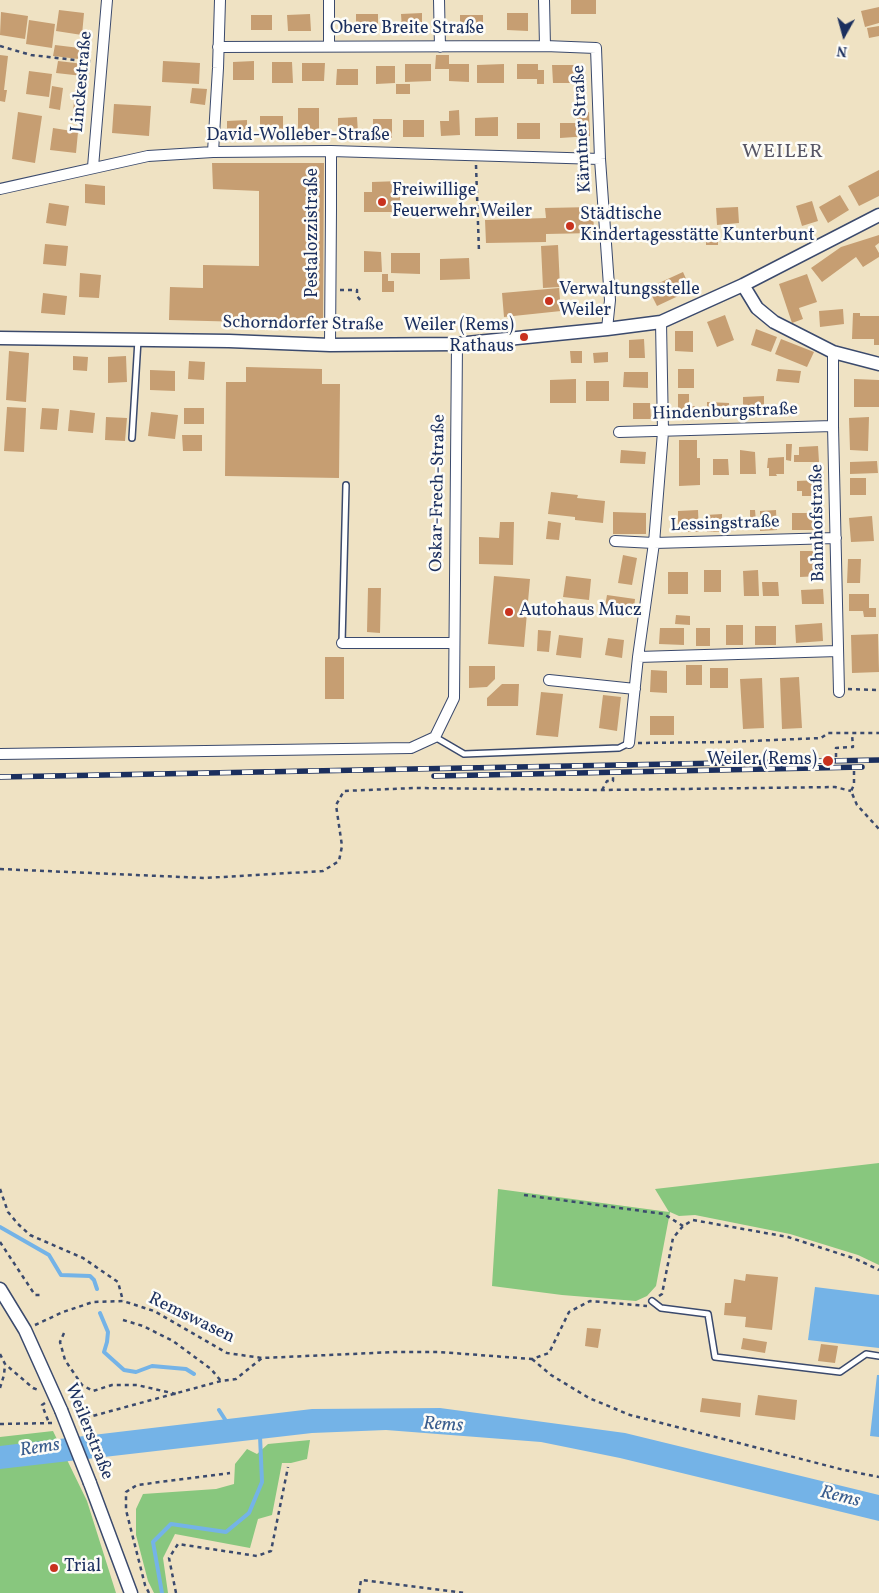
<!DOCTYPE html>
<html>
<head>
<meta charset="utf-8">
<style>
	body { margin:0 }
	#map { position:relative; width:879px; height:1593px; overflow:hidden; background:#efe2c3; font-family:Vollkorn,serif }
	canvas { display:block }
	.north { position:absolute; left:819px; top:10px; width:50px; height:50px; -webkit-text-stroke:4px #fdfcf7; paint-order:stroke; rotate:187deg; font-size:14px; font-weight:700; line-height:20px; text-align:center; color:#1b2f5e }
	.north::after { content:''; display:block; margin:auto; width:18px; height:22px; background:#1b2f5e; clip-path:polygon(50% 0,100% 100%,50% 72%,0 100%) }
</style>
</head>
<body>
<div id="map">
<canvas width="879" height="1593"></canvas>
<div class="north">N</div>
</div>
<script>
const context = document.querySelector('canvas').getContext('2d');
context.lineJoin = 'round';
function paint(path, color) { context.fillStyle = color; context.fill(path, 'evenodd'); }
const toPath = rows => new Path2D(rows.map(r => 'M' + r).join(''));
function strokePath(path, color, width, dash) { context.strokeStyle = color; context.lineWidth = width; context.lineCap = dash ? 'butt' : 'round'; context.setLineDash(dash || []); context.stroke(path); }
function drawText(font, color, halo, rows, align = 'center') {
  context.font = font + ' Vollkorn,serif'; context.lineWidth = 5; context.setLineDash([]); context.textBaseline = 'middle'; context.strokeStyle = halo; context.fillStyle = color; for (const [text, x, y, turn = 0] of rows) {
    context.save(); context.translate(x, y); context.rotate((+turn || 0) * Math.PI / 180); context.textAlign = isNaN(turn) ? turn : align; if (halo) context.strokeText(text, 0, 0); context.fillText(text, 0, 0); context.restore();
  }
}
paint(toPath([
	[879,1163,879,1265,858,1255,790,1234,695,1215,679,1216,670,1212,656,1286,647,1296,636,1301,562,1295,492,1286,498,1189,669,1212,655,1189],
	[53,1431,87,1501,116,1593,0,1593,0,1437],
	[310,1440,307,1459,291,1463,282,1463,272,1515,258,1519,250,1548,175,1534,163,1558,168,1593,154,1593,148,1581,136,1535,136,1509,143,1494,216,1489,234,1484,235,1464,247,1449,257,1454,268,1444]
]), '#88c77e');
paint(toPath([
	[815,1287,879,1295,879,1348,808,1340],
	[877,1375,879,1375,879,1437,870,1436],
	[440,1408,625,1433,879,1495,879,1521,620,1458,541,1442,386,1430,312,1433,0,1469,0,1446,312,1409]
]), '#74b3e7');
strokePath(toPath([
	[0,1227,49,1255,61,1275,90,1276,94,1280,97,1289],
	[100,1313,108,1332,107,1342,104,1352,124,1370,136,1372,152,1366,186,1369,194,1374],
	[219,1410,226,1421],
	[162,1593,153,1542,171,1524,226,1532,249,1513,262,1482,260,1436]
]), '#74b3e7', 4);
paint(toPath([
	[571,0,596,0,596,14,571,14],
	[879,7,879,23,865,27,861,11],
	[59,10,84,13,82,35,56,31],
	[1,12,28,16,25,39,0,35],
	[422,13,422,28,402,29,401,14],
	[507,13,528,13,528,31,507,30],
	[310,14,311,31,288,31,287,15],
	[356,14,378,14,378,30,356,30],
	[251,15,272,15,272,30,251,30],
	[460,15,483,15,483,31,460,31],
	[29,20,55,24,52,48,26,44],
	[879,26,879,36,869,38,867,28],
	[55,45,88,49,87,60,53,56],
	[0,55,8,56,4,90,7,90,5,102,0,101],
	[436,55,449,55,449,64,469,64,469,82,449,81,449,69,435,69],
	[58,61,84,64,83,76,56,73],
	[163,61,200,63,199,84,162,82],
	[254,61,254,80,233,80,233,62],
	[272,62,292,62,293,83,272,83],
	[302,63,325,63,324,81,302,81],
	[405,64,431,64,431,81,405,82],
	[504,64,504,83,477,83,477,65],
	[517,64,538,64,538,70,544,70,544,84,537,84,537,79,517,79],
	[552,65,582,65,582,83,553,83],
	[376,66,395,66,395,83,376,84],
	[337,69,358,69,358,85,336,85],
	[29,71,52,74,49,97,26,94],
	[396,84,410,84,410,94,396,94],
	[52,86,63,88,60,110,49,108],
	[192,88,207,89,205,105,190,103],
	[75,90,85,91,83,113,73,112],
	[114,104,151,106,149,136,112,133],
	[298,108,319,108,319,134,298,134],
	[459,110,460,135,441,136,440,121,449,121,449,111],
	[18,112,42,116,35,163,12,159],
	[577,112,589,112,590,136,560,138,560,123,577,123],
	[260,116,283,116,283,134,260,135],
	[357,117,358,133,338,134,338,118],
	[498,117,498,136,475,136,475,118],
	[373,119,392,119,392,138,373,138],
	[247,120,247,137,227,138,227,121],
	[403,120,424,120,424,137,403,137],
	[517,123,540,123,540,139,517,139],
	[53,128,78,132,76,153,50,150],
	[212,163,324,163,323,324,169,320,170,287,203,288,203,265,259,266,259,191,213,189],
	[879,170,879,196,859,206,848,186],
	[400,181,400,212,364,212,364,192,372,192,372,182],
	[85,184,105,186,105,205,85,203],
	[840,195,849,210,828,223,819,207],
	[812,201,818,221,802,226,796,206],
	[49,203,69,206,66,226,46,223],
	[593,207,594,233,546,234,546,242,486,243,485,220,546,218,545,208],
	[738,207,739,223,717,225,716,208],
	[879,235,879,243,875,246,879,253,879,257,863,267,856,257,822,282,811,268,841,247],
	[706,240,718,240,718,245,706,245],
	[45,244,68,246,66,266,43,264],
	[558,245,560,287,543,288,541,246],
	[364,251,381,252,382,272,364,272],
	[391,253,420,253,420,274,391,273],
	[469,258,470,279,440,280,440,259],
	[683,272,691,290,657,306,648,288],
	[80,273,101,275,99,298,79,297],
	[382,274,388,274,388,281,394,281,394,292,382,292],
	[807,274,817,302,799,308,803,319,792,323,779,284],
	[559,288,561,311,504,317,502,293],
	[43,293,67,296,65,315,41,313],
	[843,309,844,324,820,327,819,311],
	[853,313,860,313,860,316,879,316,879,345,874,345,874,339,852,339],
	[725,315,734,340,717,347,707,322],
	[756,329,777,337,771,352,751,345],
	[675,331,693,331,693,352,675,351],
	[644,339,645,358,629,358,629,340],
	[781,339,814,352,807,367,775,354],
	[9,351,29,353,26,402,6,400],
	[570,351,582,351,582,363,571,363],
	[608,352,608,362,594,363,593,353],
	[73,356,88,357,87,371,73,370],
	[126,356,127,382,108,383,108,357],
	[189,361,205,362,204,380,188,379],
	[246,367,322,369,322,384,340,384,339,478,225,476,226,382,246,382],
	[678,369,694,369,694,388,678,388],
	[778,369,801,371,799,383,776,381],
	[150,370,175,371,175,391,150,390],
	[624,372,648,372,648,388,623,387],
	[576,379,576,403,550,403,550,380],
	[854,379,879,380,879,407,854,407],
	[586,381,609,381,609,401,586,401],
	[678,394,689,394,689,406,695,406,695,417,678,417],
	[764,396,764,412,743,412,743,397],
	[707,402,729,403,729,418,707,417],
	[633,403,650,403,651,419,633,419],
	[7,407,26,408,24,452,4,451],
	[42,408,59,409,57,430,40,429],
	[184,408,204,408,204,424,184,424],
	[70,410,95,413,93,433,68,431],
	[151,412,178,415,175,439,148,436],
	[106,417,127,418,125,441,105,440],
	[869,417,868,451,850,450,849,418],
	[182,435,202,435,202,451,183,451],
	[679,440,697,440,697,458,700,458,700,485,679,486],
	[786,444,792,444,791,461,786,460],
	[818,446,819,462,794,462,794,455,799,455,799,447],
	[621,450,646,452,645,464,620,463],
	[740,450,755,452,756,474,740,474],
	[784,457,784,474,776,474,777,476,769,476,769,468,767,468,768,458],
	[713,459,728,459,729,475,713,475],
	[877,461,878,473,850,474,850,462],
	[850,478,866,478,866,495,850,495],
	[819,480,820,496,802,496,802,491,797,491,797,481],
	[551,492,578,495,577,498,605,501,603,523,575,520,575,517,548,514],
	[812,501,822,502,822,514,820,514,820,530,792,530,792,513,812,513],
	[698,510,699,532,688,532,688,527,678,528,678,511],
	[750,510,755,510,756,521,750,521],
	[776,510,777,530,760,531,760,511],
	[613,512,646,513,646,534,613,534],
	[722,514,722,524,733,523,734,531,707,532,706,515],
	[872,516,874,541,851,542,849,518],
	[548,521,561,523,559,540,546,539],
	[500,522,514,522,513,565,479,564,479,537,499,538],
	[800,551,820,551,820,576,800,577],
	[623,555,637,558,632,585,618,583],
	[848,559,861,559,860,583,847,583],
	[704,570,721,570,721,592,704,592],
	[758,570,759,596,744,596,743,571],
	[668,572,688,572,688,594,668,594],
	[494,576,530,579,524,647,488,644],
	[566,576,591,579,589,600,563,597],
	[762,582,778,582,779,596,763,596],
	[368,588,381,588,380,633,367,632],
	[823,589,824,604,802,604,801,590],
	[849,594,869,594,869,608,876,608,876,617,864,617,863,611,849,611],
	[607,595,635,599,633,617,604,612],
	[676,615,690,616,690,625,675,624],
	[822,623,823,641,796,643,795,625],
	[726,625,743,625,743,645,726,645],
	[755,626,776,626,776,645,755,645],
	[660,628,684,628,684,645,659,644],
	[696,628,710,628,710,646,696,646],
	[538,630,551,631,549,652,537,651],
	[878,634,879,672,852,673,851,635],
	[559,635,583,638,581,658,556,655],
	[608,638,624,640,622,658,605,655],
	[325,657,344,657,344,699,325,699],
	[686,665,702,665,702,685,686,685],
	[469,666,495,666,495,679,487,687,469,688],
	[710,668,728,668,728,688,710,688],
	[651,670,667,671,667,693,650,692],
	[799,677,802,728,782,729,780,678],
	[762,678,764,728,743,729,740,679],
	[502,684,519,684,518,706,487,706,487,698],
	[541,692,563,694,558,737,536,735],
	[603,695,621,697,617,731,599,728],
	[650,716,674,716,674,735,650,735],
	[746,1274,778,1277,772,1330,745,1327,746,1317,724,1315,725,1303,731,1303,734,1279,745,1281],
	[587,1328,601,1329,598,1348,585,1346],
	[743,1338,767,1342,765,1353,741,1349],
	[821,1344,838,1346,835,1363,818,1361],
	[758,1395,797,1400,795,1420,755,1415],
	[702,1398,741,1403,740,1417,700,1412]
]), '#c69e72');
const service = toPath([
	[132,438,138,340],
	[342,643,346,485],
	[435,737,464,754,619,748,629,743],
	[652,1301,661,1308,708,1314,715,1357,840,1372,866,1354,879,1356]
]);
const minor = toPath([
	[439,0,440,47],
	[544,0,545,46],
	[329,46,329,0],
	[218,47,545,46,596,48,600,159,610,300,607,329],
	[213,152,218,68,220,0],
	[93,167,107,0],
	[0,189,148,156,213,152,331,151,600,159],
	[330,345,331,209,331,151],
	[833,352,833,426,839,692],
	[619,432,833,426],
	[615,541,654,543,836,538],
	[342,643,454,643],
	[638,657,838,651],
	[549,680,635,689],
	[629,743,638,657,654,543,663,432,661,322],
	[0,754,411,748,435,737,454,698,457,344]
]);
const tertiary = toPath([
	[743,285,757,308,774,322,833,352,879,364],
	[0,338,229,341,330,345,457,344,607,329,661,322,743,285,879,215],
	[0,1289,25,1330,61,1410],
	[90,1483,131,1593]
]);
strokePath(service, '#3b4a6d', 8);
strokePath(minor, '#3b4a6d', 12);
strokePath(tertiary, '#3b4a6d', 15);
strokePath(toPath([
	[0,46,31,55,92,62],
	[476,165,479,252],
	[340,290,357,290,357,296,361,301],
	[848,689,879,690],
	[638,743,726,742,821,738,828,733,879,733],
	[836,757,836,748,853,747,852,734],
	[854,771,854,785,851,791,857,805,879,829],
	[602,790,607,781,613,781,613,775],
	[0,869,205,878,323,871,339,861,342,846,336,805,344,791,414,788,602,790,835,787,851,791],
	[0,1189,8,1212,18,1224,30,1235,83,1258,118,1282,123,1301],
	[524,1195,664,1214,683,1226],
	[0,1242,35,1295,42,1295],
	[659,1296,662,1294,673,1238,683,1226,693,1220,788,1237,856,1259,879,1270],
	[123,1320,143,1326,173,1341,211,1369,221,1381],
	[35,1325,63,1312,93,1302,123,1301,154,1311,227,1353,262,1358,395,1352,439,1352,532,1359,549,1353,569,1312,590,1301,647,1306],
	[64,1333,60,1342,65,1360,82,1385,93,1391,112,1385,137,1385,176,1394],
	[0,1354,5,1364,33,1388,38,1390],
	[532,1359,551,1375,589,1398,630,1415,844,1470,879,1477],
	[0,1388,4,1375,5,1364],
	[45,1403,42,1405,49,1423],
	[78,1420,221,1381,236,1379,262,1358],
	[0,1424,53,1423],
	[149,1593,145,1585,126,1510,126,1492,137,1485,230,1473],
	[176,1593,169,1558,178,1544,257,1556,271,1551,288,1467],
	[359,1593,361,1580,465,1593]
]), '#3b4a6d', 2.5, [4, 4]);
strokePath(service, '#fff', 5);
strokePath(minor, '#fff', 10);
strokePath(tertiary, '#fff', 12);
const rail = toPath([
	[434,776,862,767],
	[0,777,879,760]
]);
strokePath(rail, '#1b2f5e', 5.5);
strokePath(rail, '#fdfcf7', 4, [11]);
const tertiaryBridge = toPath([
	[61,1410,90,1483]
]);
strokePath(tertiaryBridge, '#3b4a6d', 15, []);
strokePath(tertiaryBridge, '#fff', 12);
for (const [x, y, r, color] of [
	[382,202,5,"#c8321e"],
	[570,226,5,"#c8321e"],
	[549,301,5,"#c8321e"],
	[524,337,5,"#c8321e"],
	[509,612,5,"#c8321e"],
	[828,761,6,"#c8321e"],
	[54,1568,5,"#c8321e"]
]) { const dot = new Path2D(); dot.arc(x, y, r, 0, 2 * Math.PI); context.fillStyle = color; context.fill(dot); strokePath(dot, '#fdfcf7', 2); }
drawText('18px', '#1b2f5e', '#fdfcf7', [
	["Obere Breite Straße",407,30],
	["Linckestraße",83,82,-85],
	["Kärntner Straße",583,129,-93],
	["David-Wolleber-Straße",298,137],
	["Pestalozzistraße",314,233,-90],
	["Schorndorfer Straße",303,325,1],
	["Hindenburgstraße",725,413,-2],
	["Oskar-Frech-Straße",439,493,-89],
	["Bahnhofstraße",819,523,-91],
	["Lessingstraße",725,525,-2],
	["Remswasen",191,1319,26],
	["Weilerstraße",88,1432,68]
]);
drawText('18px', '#1b2f5e', '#fdfcf7', [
	["Freiwillige",392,192],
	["Feuerwehr Weiler",392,213],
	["Städtische",580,216],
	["Kindertagesstätte Kunterbunt",580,237],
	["Verwaltungsstelle",559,291],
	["Weiler",559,312],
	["Weiler (Rems)",514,327,"right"],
	["Rathaus",514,348,"right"],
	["Autohaus Mucz",519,612],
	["Weiler (Rems)",817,761,"right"],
	["Trial",64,1568]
], 'left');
drawText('italic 19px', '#3a5d8e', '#fdfcf7', [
	["Rems",443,1426,3],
	["Rems",40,1449,-9],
	["Rems",840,1498,14]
]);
context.letterSpacing = '1px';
drawText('20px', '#575665', '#fdfcf7', [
	["WEILER",783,153]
]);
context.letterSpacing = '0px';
</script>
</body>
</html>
